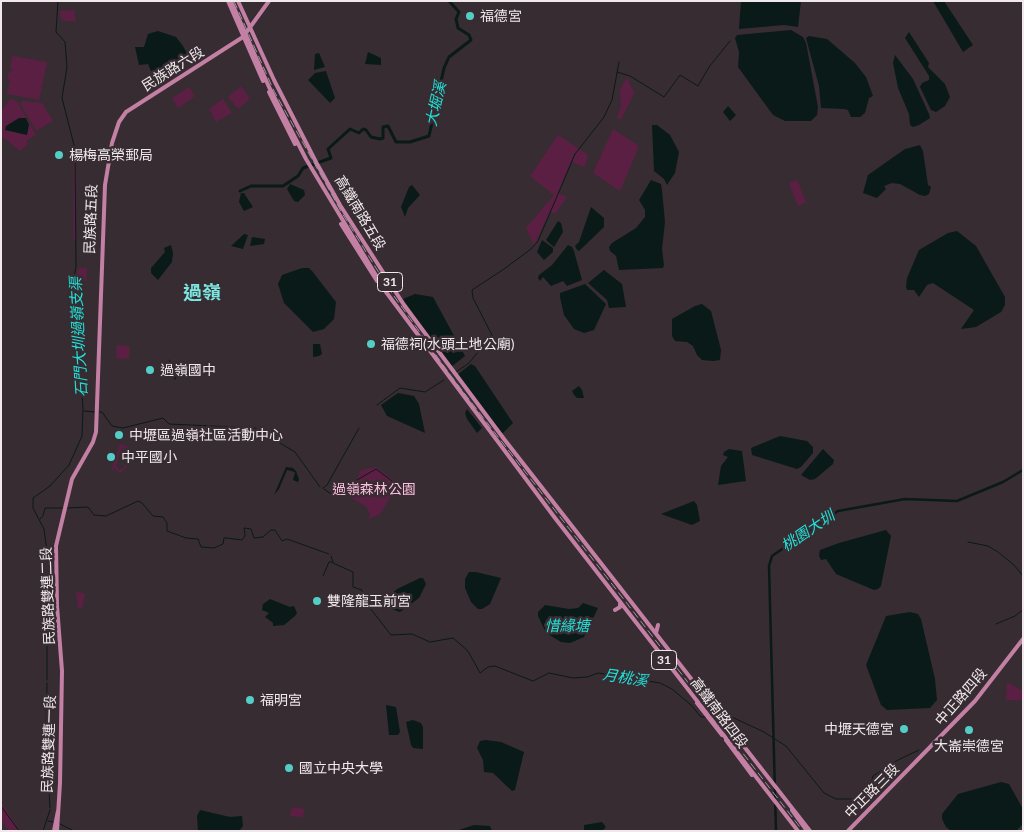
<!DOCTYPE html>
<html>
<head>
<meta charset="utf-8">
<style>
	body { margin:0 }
	#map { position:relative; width:1024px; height:832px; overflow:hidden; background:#372c31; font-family:Lato,sans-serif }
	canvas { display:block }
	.frame { position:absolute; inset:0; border:2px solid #f0e9ec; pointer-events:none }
</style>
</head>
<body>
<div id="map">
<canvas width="1024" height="832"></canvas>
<div class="frame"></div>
</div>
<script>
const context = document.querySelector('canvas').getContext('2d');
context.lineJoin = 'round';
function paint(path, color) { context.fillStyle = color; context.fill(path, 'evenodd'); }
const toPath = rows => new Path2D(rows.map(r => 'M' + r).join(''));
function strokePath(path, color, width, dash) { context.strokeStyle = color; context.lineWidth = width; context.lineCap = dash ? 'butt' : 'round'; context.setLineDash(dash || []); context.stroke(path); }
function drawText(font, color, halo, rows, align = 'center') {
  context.font = font + ' Lato,"Noto Sans TC",sans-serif'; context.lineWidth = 5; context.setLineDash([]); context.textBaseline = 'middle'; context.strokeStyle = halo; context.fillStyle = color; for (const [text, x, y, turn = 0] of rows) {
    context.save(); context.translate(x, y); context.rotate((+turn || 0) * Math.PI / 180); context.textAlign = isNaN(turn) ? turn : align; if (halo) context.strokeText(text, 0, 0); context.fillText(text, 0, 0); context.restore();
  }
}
paint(toPath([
	[74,10,76,21,64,21,61,18,59,11],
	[12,56,47,62,39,100,7,94,10,80,7,79,9,72,11,72,12,68,10,67],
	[627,77,634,93,621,120,617,118,621,107,620,90],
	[241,86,250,99,238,109,228,97],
	[189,87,195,96,178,108,172,98],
	[10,99,16,100,36,135,26,141,28,144,20,151,1,136,1,111],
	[223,99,232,113,216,122,209,109],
	[23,101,42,103,53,121,36,131,20,103],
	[613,129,639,146,620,191,593,173],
	[558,135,588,155,585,167,571,162,576,152,574,154,558,193,567,197,555,214,550,212,556,198,534,245,526,228,554,195,530,176],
	[74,148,76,148,76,240,73,240],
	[797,180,806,202,798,206,789,183],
	[79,268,87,268,86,281,75,280],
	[117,345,130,347,129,359,116,358],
	[120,444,129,447,131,453,126,468,120,473,114,468,111,471],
	[124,448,129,452,124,468,119,470,116,465,121,450],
	[376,467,398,484,380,514,368,519,370,514,366,506,349,497,361,470],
	[76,591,85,594,82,608,78,608],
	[1007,682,1023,691,1023,700,1006,700],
	[1,802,20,831,9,831,1,820],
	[292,807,305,809,303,817,290,816]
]), '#5c1f44');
paint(toPath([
	[741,1,801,1,798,27,784,25,739,29],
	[933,1,944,1,973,45,963,52],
	[791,30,803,37,806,43,818,107,817,115,811,121,785,121,773,115,738,67,739,52,735,38,737,35],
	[158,31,176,37,183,46,189,57,185,65,157,73,151,71,148,64,139,65,135,47,144,47,148,34],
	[909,32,929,63,928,67,945,84,950,97,945,106,936,112,931,110,920,87,922,83,929,80,929,76,905,38],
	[809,36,827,39,855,63,866,77,873,96,869,98,865,113,860,117,851,117,848,110,844,109,821,108,819,86,806,38],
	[368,52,381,58,381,65,365,64],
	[319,53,325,67,314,70,315,54],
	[895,55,913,79,929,114,930,118,919,125,913,127,910,125,909,114,898,88,893,63],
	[326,71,335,98,330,103,308,80,315,73],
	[728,106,736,115,730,121,723,112],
	[19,118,26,118,29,125,27,135,5,130,6,126],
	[652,125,657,125,670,135,679,152,675,173,667,185,664,179,654,171],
	[920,145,923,151,928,185,931,187,929,194,925,196,920,195,900,184,892,183,884,186,886,189,877,198,863,193,868,175,905,149],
	[651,180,661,184,662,190,665,222,662,249,664,265,663,268,619,270,616,256,610,251,609,247,612,243,636,228,645,217,645,210,639,200],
	[290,184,304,190,305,195,298,202,294,201,287,189],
	[412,185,420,195,408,208,405,217,401,207,409,187],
	[241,193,244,193,253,207,244,211,239,202],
	[591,207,604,218,604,227,579,251,577,250,575,246,579,242],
	[558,221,561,223,563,232,554,247,546,240],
	[957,231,976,246,1005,297,1005,305,1001,312,976,327,961,329,974,310,933,283,927,285,919,297,914,290,907,290,906,287,907,278,919,250,948,233],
	[244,234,248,235,243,249,231,246],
	[252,237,265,239,264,244,250,246],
	[542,240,553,248,553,252,544,260,537,252],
	[171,245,173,253,172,262,158,280,151,273,151,268,165,252,164,248],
	[568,245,572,247,574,251,582,280,567,286,563,281,551,286,543,277,540,281,538,278,539,275,552,265],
	[302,268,309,268,312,271,336,302,334,319,324,329,313,332,284,303,278,284,282,275],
	[604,270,622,284,626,307,609,308,607,300,588,283],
	[585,284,606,304,594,330,584,333,574,329,564,315,560,297,560,293],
	[415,294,433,297,465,356,451,367,403,299],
	[702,304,711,311,721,350,720,360,713,361,702,360,697,355,693,346,687,342,675,341,672,336,672,319,695,306],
	[313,344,320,344,322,354,319,356,313,357],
	[169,359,178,375,175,380,168,371],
	[471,364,475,366,513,423,501,435,457,375],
	[579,386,582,390,584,398,577,398,574,395,572,391],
	[398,393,414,396,419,404,425,433,387,416,381,405],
	[467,409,482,428,477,433,467,419,465,413],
	[780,436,807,441,813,447,813,453,801,467,797,469,752,455,751,448],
	[729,449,742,451,746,481,718,485,721,466,728,457,723,455,724,452],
	[823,449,834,460,833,464,815,479,810,480,801,475],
	[286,467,293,468,296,471,299,479,297,486,298,482,293,480,295,472,287,470,279,489,274,495],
	[694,501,697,505,700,521,692,525,661,514],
	[886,530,891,536,881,586,878,589,874,590,836,574,826,559,821,560,819,556,820,550,839,543],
	[469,572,476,572,501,578,490,604,482,609,478,609,471,602,465,588,465,579],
	[420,578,423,578,426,584,419,598,400,612,391,609,389,605,390,595,397,589],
	[270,599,290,607,294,606,297,613,295,616,284,625,273,626,273,623,265,617,269,613,262,610,263,604],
	[583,603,598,608,584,637,570,643,561,642,546,633,538,616,538,612,545,605,569,609,578,608],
	[910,612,918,614,921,619,935,679,937,700,930,708,887,710,881,705,866,665,886,616],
	[386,705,396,707,400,732,398,735,389,735],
	[413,720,421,723,423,727,423,749,413,748,411,745,406,722],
	[486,740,501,742,524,752,515,790,512,791,493,773,484,772,483,760,477,748,480,741],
	[1001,782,1009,784,1023,809,1023,824,1016,831,951,831,946,827,942,819,942,814,958,794],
	[200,810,230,817,242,816,243,826,239,831,198,831,197,816],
	[602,822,606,827,602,831,584,831,584,825],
	[474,825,490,826,492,831,456,831]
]), '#0a1a19');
strokePath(toPath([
	[617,72,630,76,664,97,680,75,698,86,709,67,730,41],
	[456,372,469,363,482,347,496,343,473,298,472,290,504,269,531,249,538,241,575,154,604,117,612,100,619,62],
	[377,405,400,388,425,392,444,380],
	[84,411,95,412],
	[99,412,102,412,112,426,123,428,163,418,169,424,255,428,295,452,320,487],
	[357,480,376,469,412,496],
	[353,483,354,482],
	[323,488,327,485,359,428],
	[324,489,331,494,339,493,350,484],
	[67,508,88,507,94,515,106,516,138,501,142,503,153,516,163,517,167,523,167,531,186,538,198,539,201,547,214,548,223,544,224,538,227,538,242,540,245,536,244,528,251,529,254,538,263,537,271,530,275,530,282,541,287,539,329,554],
	[40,519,43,516,45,508,63,508],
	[968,542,988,546,998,552,1014,565,1023,576],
	[331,556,333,562],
	[333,563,353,572,353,587,362,590,363,599,391,635,412,634,430,642,453,638,468,651,480,673,488,667,495,666,533,681,549,673,573,678,587,677,598,673,660,683,672,689,691,705,701,717,706,717],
	[49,567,44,529,33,508,33,498,50,486,69,465,82,436,83,409,77,301,73,281,76,267,75,149,62,98,67,67,65,42,56,32,58,1],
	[323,576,329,562,332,562],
	[47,603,49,570],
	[47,607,47,680],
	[996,624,1015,616,1023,610],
	[47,683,46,729,50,808],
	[721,712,764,732,786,746,824,793,836,799,854,799,866,796,870,791,873,776,898,760,919,750],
	[1,806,19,831],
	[48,821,53,822],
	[60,824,74,831],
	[43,831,50,810]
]), '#0a1a19', 1);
strokePath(toPath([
	[776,831,769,566,772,556,838,511,905,499,957,501,1003,482,1023,470]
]), '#0a1a19', 2.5);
strokePath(toPath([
	[240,191,251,186,283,186,298,176,303,168,331,158,328,149,350,129,359,133,363,129,366,130,371,137,380,139,383,138,383,127,388,126,396,142,410,142,429,136,444,68,449,57,471,40,469,35,458,28,456,19,459,12,449,1]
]), '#0a1a19', 3);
strokePath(toPath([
	[228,1,263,81],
	[231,1,269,87,306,159,386,292,555,518,798,831],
	[238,1,274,80,316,162,340,205,404,305,504,439,810,831],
	[269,92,295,144],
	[341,224,377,281],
	[615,610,620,607,620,604],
	[656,633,658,625],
	[697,703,722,735],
	[721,720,739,742],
	[726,740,752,775],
	[792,810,807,831],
	[54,831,58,811],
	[57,831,60,783,62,671,57,606,56,546,72,479,93,442,96,432,105,185,112,143,119,122,126,112,243,37,269,1],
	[848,831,975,701,1023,639]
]), '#c380a4', 4);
strokePath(toPath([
	[234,1,274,91,342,213,389,289,451,376,803,831]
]), '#9e9599', 1, [8, 4]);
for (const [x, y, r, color] of [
	[470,16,5,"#54cdc7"],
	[59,155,5,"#54cdc7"],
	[371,344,5,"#54cdc7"],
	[150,370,5,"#54cdc7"],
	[119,435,5,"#54cdc7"],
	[111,457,5,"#54cdc7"],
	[317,601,5,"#54cdc7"],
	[250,700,5,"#54cdc7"],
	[904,729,5,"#54cdc7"],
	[969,730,5,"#54cdc7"],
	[289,768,5,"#54cdc7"]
]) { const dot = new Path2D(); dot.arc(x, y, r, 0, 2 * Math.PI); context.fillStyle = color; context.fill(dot); strokePath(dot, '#372c31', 2); }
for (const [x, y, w] of [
	[390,282,25],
	[664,660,25]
]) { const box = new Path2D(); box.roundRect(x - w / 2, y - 9.5, w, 19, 4); context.fillStyle = '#372c31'; context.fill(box); strokePath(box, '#f0e9ec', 1); }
drawText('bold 12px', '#f0e9ec', null, [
	["31",390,282],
	["31",664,660]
]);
drawText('14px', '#f0e9ec', '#372c31', [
	["福德宮",480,16],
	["楊梅高榮郵局",69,155],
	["福德祠(水頭土地公廟)",381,344],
	["過嶺國中",160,370],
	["中壢區過嶺社區活動中心",129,435],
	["中平國小",121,457],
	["雙隆龍玉前宮",327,601],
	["福明宮",260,700],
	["中壢天德宮",894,729,"right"],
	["大崙崇德宮",969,746,"center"],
	["國立中央大學",299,768]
], 'left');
drawText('14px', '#f0e9ec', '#372c31', [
	["民族路六段",173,69,-32],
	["高鐵南路五段",360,213,59],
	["民族路五段",91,219,-88],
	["民族路雙連二段",48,596,-92],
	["中正路四段",961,697,-49],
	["高鐵南路四段",719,713,53],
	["民族路雙連一段",49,744,-88],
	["中正路三段",872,791,-45]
]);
drawText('14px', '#fdbedf', '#372c31', [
	["過嶺森林公園",374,489]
]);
drawText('italic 15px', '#20e1d9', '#372c31', [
	["大堀溪",436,104,-77],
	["石門大圳過嶺支渠",79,337,-93],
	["桃園大圳",808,531,-34],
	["惜緣塘",567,626],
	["月桃溪",625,678,9]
]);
drawText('bold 19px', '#7ce7e1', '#372c31', [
	["過嶺",202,293]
]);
</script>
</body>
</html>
